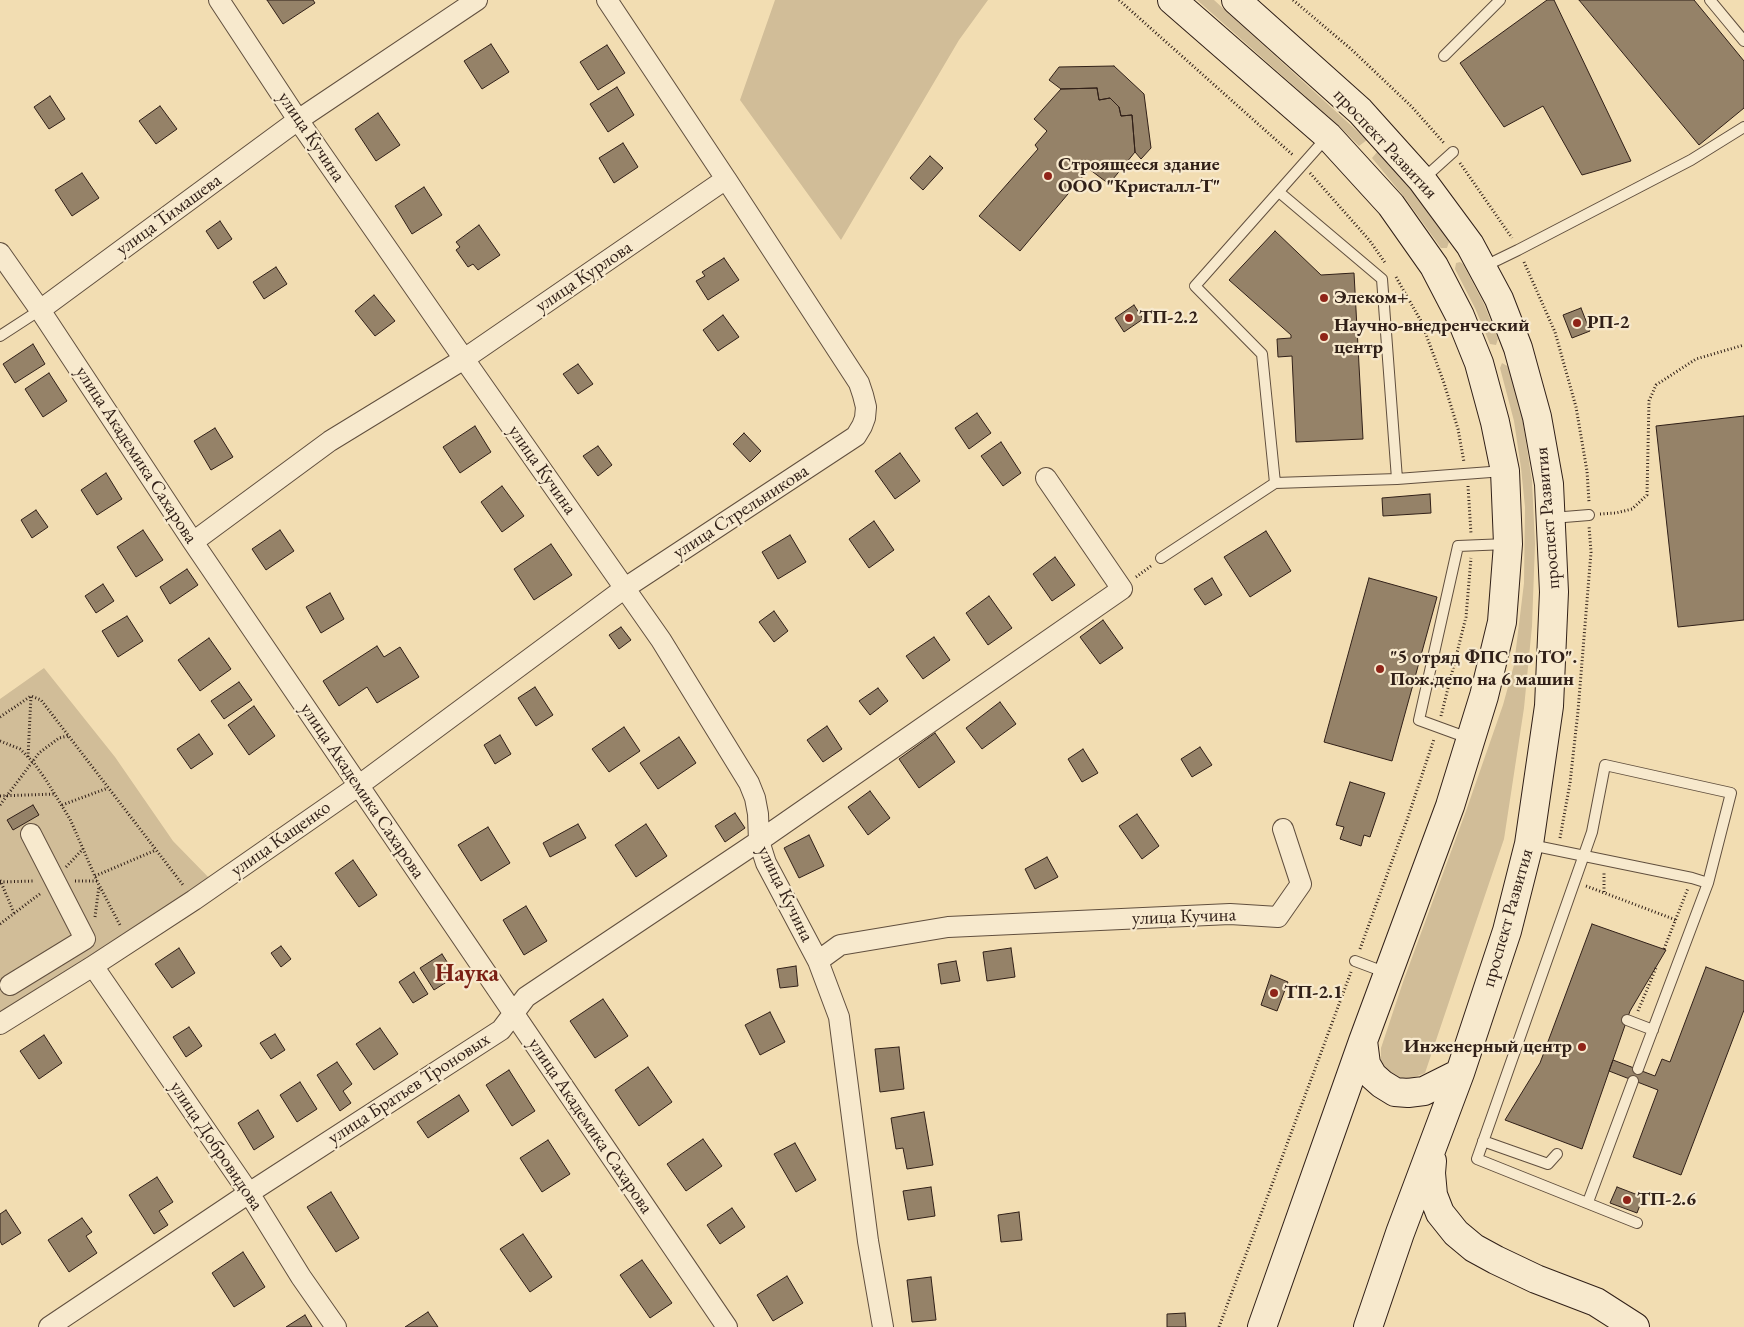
<!DOCTYPE html>
<html>
<head>
<meta charset="utf-8">
<style>
	body { margin:0 }
	canvas { display:block; background:#f2ddb2 }
</style>
</head>
<body>
<canvas width="1744" height="1327"></canvas>
<script>
const context = document.querySelector('canvas').getContext('2d');
context.lineJoin = 'round';
function paint(path, color) { context.fillStyle = color; context.fill(path, 'evenodd'); }
const toPath = rows => new Path2D(rows.map(r => 'M' + r).join(''));
function strokePath(path, color, width, dash) { context.strokeStyle = color; context.lineWidth = width; context.lineCap = dash ? 'butt' : 'round'; context.setLineDash(dash || []); context.stroke(path); }
function drawText(font, color, halo, rows, align = 'center') {
  context.font = font + ' "EB Garamond",serif'; context.lineWidth = 4.5; context.setLineDash([]); context.textBaseline = 'middle'; context.strokeStyle = halo; context.fillStyle = color; for (const [text, x, y, turn = 0] of rows) {
    context.save(); context.translate(x, y); context.rotate((+turn || 0) * Math.PI / 180); context.textAlign = isNaN(turn) ? turn : align; if (halo) context.strokeText(text, 0, 0); context.fillText(text, 0, 0); context.restore();
  }
}
paint(toPath([
	[775,0,988,0,959,40,841,240,740,100],
	[1197,0,1214,0,1367,140,1359,146,1340,127],
	[1378,151,1412,190,1449,242,1447,248,1441,248,1405,198,1372,158],
	[1460,262,1463,264,1484,304,1498,339,1496,345,1490,344,1475,308,1455,269,1456,263],
	[1502,363,1509,367,1523,422,1532,481,1535,544,1532,626,1524,708,1504,839,1425,1073,1407,1080,1395,1079,1381,1066,1381,1048,1403,982,1466,811,1503,705,1514,665,1524,583,1525,507,1521,468,1514,421,1500,368],
	[44,668,115,757,173,841,213,882,0,1012,0,699]
]), '#d1bd98');
const building = toPath([
	[267,0,313,0,315,3,283,24,267,0],
	[1547,0,1554,0,1631,161,1582,175,1543,106,1504,127,1460,63,1547,0],
	[1579,0,1694,0,1744,61,1744,108,1699,145,1579,0],
	[491,44,509,72,482,89,464,61,491,44],
	[607,45,625,73,598,90,580,62,607,45],
	[1114,66,1144,94,1151,148,1141,159,1135,152,1132,115,1121,116,1119,107,1110,98,1099,100,1097,88,1061,89,1049,80,1059,67,1114,66],
	[617,87,634,115,608,132,590,104,617,87],
	[1097,88,1099,100,1110,98,1119,107,1121,116,1132,115,1135,152,1109,184,1089,169,1020,251,979,216,1038,149,1035,145,1047,131,1034,119,1061,89,1097,88],
	[50,96,65,119,49,129,34,107,50,96],
	[160,106,177,129,156,144,139,121,160,106],
	[378,113,400,145,376,161,355,129,378,113],
	[623,143,638,167,614,183,599,158,623,143],
	[930,156,943,168,923,190,910,178,930,156],
	[82,173,99,198,72,216,55,190,82,173],
	[424,187,442,215,412,234,395,206,424,187],
	[220,221,232,239,218,249,206,231,220,221],
	[479,225,500,255,478,270,473,264,468,267,456,250,460,247,456,242,479,225],
	[1275,231,1321,275,1354,273,1363,439,1296,442,1292,356,1278,357,1277,339,1291,338,1291,335,1229,280,1275,231],
	[724,258,739,280,708,300,696,281,705,276,702,272,724,258],
	[276,267,287,284,264,299,253,282,276,267],
	[374,295,395,321,375,336,355,311,374,295],
	[1134,305,1143,319,1124,332,1115,318,1134,305],
	[1581,308,1590,331,1572,338,1563,315,1581,308],
	[723,315,739,337,718,351,703,330,723,315],
	[33,344,45,364,15,383,3,364,33,344],
	[578,364,593,384,578,394,563,374,578,364],
	[49,373,67,401,43,417,25,389,49,373],
	[977,413,991,433,969,449,955,428,977,413],
	[1744,416,1744,620,1678,627,1656,426,1744,416],
	[475,426,491,452,460,473,443,447,475,426],
	[215,428,233,457,211,470,194,441,215,428],
	[744,433,761,451,750,462,733,444,744,433],
	[1001,442,1021,473,1003,486,981,456,1001,442],
	[598,446,612,465,598,476,583,456,598,446],
	[900,453,920,481,895,499,875,471,900,453],
	[106,473,122,499,97,515,81,490,106,473],
	[502,486,524,516,502,532,481,502,502,486],
	[1430,494,1431,513,1383,516,1382,498,1430,494],
	[36,510,48,527,32,538,21,520,36,510],
	[874,521,894,550,869,568,849,539,874,521],
	[143,530,163,560,136,577,117,547,143,530],
	[280,530,294,551,266,570,252,549,280,530],
	[1266,531,1291,571,1250,597,1224,557,1266,531],
	[790,535,806,562,778,579,762,552,790,535],
	[551,544,572,575,534,600,514,569,551,544],
	[1055,557,1075,585,1052,601,1033,574,1055,557],
	[187,569,198,585,170,604,160,587,187,569],
	[1212,578,1222,595,1205,605,1194,589,1212,578],
	[1369,578,1437,597,1392,761,1324,742,1369,578],
	[103,584,114,601,96,613,85,596,103,584],
	[330,593,344,619,321,633,306,607,330,593],
	[989,596,1012,628,988,645,966,613,989,596],
	[774,611,788,631,774,642,759,622,774,611],
	[127,616,143,641,118,657,102,631,127,616],
	[1103,620,1123,648,1100,664,1080,637,1103,620],
	[621,627,631,640,619,649,609,635,621,627],
	[934,637,950,660,923,679,906,656,934,637],
	[209,638,231,669,200,691,178,660,209,638],
	[377,646,384,657,400,647,419,677,377,703,367,687,339,706,323,681,377,646],
	[239,682,252,700,224,719,211,701,239,682],
	[535,687,553,715,536,726,518,698,535,687],
	[878,688,888,701,870,715,859,701,878,688],
	[1000,702,1016,724,982,749,966,728,1000,702],
	[254,706,275,736,249,755,228,725,254,706],
	[827,726,842,749,823,762,807,740,827,726],
	[624,727,640,751,609,772,592,749,624,727],
	[935,733,955,762,919,788,899,759,935,733],
	[199,734,213,754,191,769,177,749,199,734],
	[500,735,511,754,495,764,484,745,500,735],
	[679,737,696,763,658,789,640,763,679,737],
	[1200,747,1212,765,1192,777,1181,759,1200,747],
	[1083,749,1098,773,1082,782,1068,759,1083,749],
	[1350,782,1385,793,1370,837,1364,835,1361,846,1340,839,1344,827,1336,825,1350,782],
	[870,791,890,818,868,835,848,807,870,791],
	[33,805,39,815,13,830,7,820,33,805],
	[735,813,745,828,725,842,715,826,735,813],
	[1137,814,1159,846,1142,859,1119,826,1137,814],
	[578,824,586,838,550,857,543,843,578,824],
	[646,824,667,856,636,877,615,845,646,824],
	[488,827,510,863,481,881,458,845,488,827],
	[809,835,824,866,799,878,784,848,809,835],
	[1047,857,1058,877,1035,889,1025,869,1047,857],
	[353,860,377,895,359,907,335,873,353,860],
	[526,906,547,941,524,955,503,920,526,906],
	[1592,924,1666,950,1630,1011,1582,1149,1505,1120,1540,1063,1592,924],
	[281,946,291,959,281,967,271,953,281,946],
	[179,948,195,973,172,988,155,964,179,948],
	[1011,948,1015,977,987,981,983,952,1011,948],
	[442,954,456,976,434,990,420,968,442,954],
	[956,961,960,981,941,984,938,964,956,961],
	[796,966,798,986,780,988,777,969,796,966],
	[1706,967,1744,981,1744,1010,1681,1175,1633,1157,1658,1090,1609,1071,1613,1060,1655,1076,1662,1059,1670,1062,1706,967],
	[414,972,428,994,413,1003,399,982,414,972],
	[1271,975,1288,982,1277,1011,1261,1005,1271,975],
	[603,999,628,1036,595,1058,570,1021,603,999],
	[770,1012,785,1042,760,1055,745,1025,770,1012],
	[189,1027,202,1046,186,1057,173,1037,189,1027],
	[380,1028,398,1054,374,1070,356,1044,380,1028],
	[275,1034,285,1050,271,1059,260,1043,275,1034],
	[44,1035,62,1063,39,1079,20,1051,44,1035],
	[899,1047,904,1089,880,1092,875,1049,899,1047],
	[337,1062,352,1084,343,1091,351,1103,340,1111,317,1075,337,1062],
	[648,1067,672,1102,639,1126,615,1090,648,1067],
	[509,1070,535,1111,512,1126,486,1085,509,1070],
	[300,1082,317,1109,297,1122,280,1095,300,1082],
	[459,1095,469,1111,428,1138,417,1122,459,1095],
	[258,1110,274,1137,254,1150,238,1123,258,1110],
	[924,1112,933,1165,907,1169,903,1148,896,1149,891,1118,924,1112],
	[703,1139,722,1166,686,1191,667,1164,703,1139],
	[548,1140,570,1174,542,1192,520,1158,548,1140],
	[795,1143,816,1180,796,1192,774,1154,795,1143],
	[157,1177,173,1202,159,1211,168,1225,154,1234,129,1195,157,1177],
	[931,1187,935,1216,908,1220,903,1191,931,1187],
	[1617,1187,1643,1197,1637,1213,1610,1203,1617,1187],
	[331,1192,359,1238,336,1252,307,1207,331,1192],
	[732,1208,745,1227,720,1244,707,1225,732,1208],
	[6,1210,21,1233,2,1245,0,1241,0,1214,6,1210],
	[1019,1212,1022,1240,1001,1242,998,1215,1019,1212],
	[82,1218,92,1232,86,1236,97,1253,69,1272,48,1240,82,1218],
	[523,1234,552,1277,530,1292,500,1249,523,1234],
	[243,1252,265,1287,234,1307,212,1273,243,1252],
	[642,1260,672,1303,650,1318,620,1275,642,1260],
	[787,1276,803,1303,773,1321,757,1295,787,1276],
	[931,1277,936,1320,912,1322,907,1280,931,1277],
	[428,1312,438,1327,405,1327,428,1312],
	[1185,1313,1186,1327,1167,1327,1167,1314,1185,1313],
	[305,1315,312,1327,286,1327,305,1315]
]);
paint(building, '#958268');
strokePath(building, '#312018', 1);
const lane = toPath([
	[1710,0,1744,41],
	[1444,56,1500,0],
	[1422,180,1453,152],
	[1279,192,1382,279,1397,479],
	[1483,267,1518,250,1691,160,1744,127],
	[0,336,40,310],
	[1275,483,1397,479,1504,471],
	[1552,518,1589,515],
	[1161,558,1275,483,1262,354,1195,286,1327,137],
	[1471,739,1419,720,1458,546,1507,544],
	[1531,845,1692,878,1708,883],
	[1355,961,1387,973],
	[1627,1020,1653,1030],
	[1483,1141,1548,1164,1557,1154],
	[1588,1202,1633,1081],
	[1637,1223,1477,1159,1592,832,1605,765,1731,793,1708,883,1638,1069]
]);
const street = toPath([
	[219,0,298,120,464,359,661,640,749,783,755,798,758,814,759,841,766,863,818,961,839,1017,868,1241,883,1327],
	[607,0,726,179],
	[0,253,40,310,193,542,727,1327],
	[40,310,298,120,477,0],
	[818,961,840,945,948,927,1230,914,1278,917,1301,884,1283,829],
	[93,966,249,1193,301,1277,336,1327],
	[10,985,85,939,31,834],
	[0,1024,93,966,194,900,358,786,625,588,856,436,862,426,865,418,866,407,863,395,859,383,726,179,464,359,330,441,193,542],
	[49,1327,249,1193,501,1030,526,997,759,841,1122,589,1046,478]
]);
const secondary = toPath([
	[1172,0,1328,136,1391,205,1434,266,1460,316,1479,363,1495,422,1505,471,1508,544,1502,622,1484,696,1450,806,1363,1041,1262,1327],
	[1236,0,1360,111,1422,180,1470,245,1499,299,1518,348,1537,417,1549,484,1554,592,1549,706,1529,844,1507,931,1460,1073,1400,1233,1368,1327],
	[1363,1041,1366,1064,1373,1076,1382,1084,1395,1092,1408,1093,1424,1091,1460,1073],
	[1432,1161,1431,1173,1433,1195,1440,1213,1456,1233,1474,1248,1496,1260,1536,1279,1596,1302,1635,1327]
]);
strokePath(lane, '#614f3e', 12);
strokePath(street, '#614f3e', 22);
strokePath(secondary, '#312018', 30);
strokePath(toPath([
	[1119,0,1294,156],
	[1293,0,1351,49,1412,107,1444,143],
	[1460,163,1512,238],
	[1310,173,1370,241,1386,264],
	[1524,262,1555,332,1576,407,1587,471,1589,502],
	[1396,277,1421,321,1444,383,1458,429,1464,462],
	[1468,486,1471,534],
	[1600,514,1616,513,1632,509,1647,495,1649,401,1656,385,1696,359,1744,345],
	[1136,577,1151,566],
	[1441,716,1466,617,1471,558],
	[0,717,31,696,41,700,183,885],
	[0,741,20,749,34,763,46,780,70,819,97,881,121,927],
	[28,757,31,696],
	[0,796,54,794],
	[0,805,39,753,59,738,68,736],
	[62,805,108,788],
	[1560,838,1570,783,1578,711,1591,552,1589,526],
	[66,867,83,849],
	[95,876,156,850],
	[0,880,14,913],
	[75,881,97,881],
	[0,882,34,881],
	[1586,886,1676,920],
	[1604,892,1604,873],
	[95,917,99,886],
	[0,924,41,893],
	[1360,949,1407,820,1434,739],
	[1664,949,1688,888],
	[1638,1011,1656,968],
	[1219,1327,1351,972]
]), '#312018', 3, [1, 2.5]);
strokePath(lane, '#f7e9cd', 10);
strokePath(street, '#f7e9cd', 20);
strokePath(secondary, '#f7e9cd', 28);
for (const [x, y, r, color] of [
	[1048,176,5,"#8f2418"],
	[1324,298,5,"#8f2418"],
	[1129,318,5,"#8f2418"],
	[1577,323,5,"#8f2418"],
	[1324,337,5,"#8f2418"],
	[1380,669,5,"#8f2418"],
	[1274,993,5,"#8f2418"],
	[1582,1047,5,"#8f2418"],
	[1627,1200,5,"#8f2418"]
]) { const dot = new Path2D(); dot.arc(x, y, r, 0, 2 * Math.PI); context.fillStyle = color; context.fill(dot); strokePath(dot, '#f7e9cd', 2); }
drawText('19px', '#312018', '#f7e9cd', [
	["улица Кучина",311,137,56],
	["проспект Развития",1385,144,47],
	["улица Тимашева",169,215,-36],
	["улица Курлова",584,277,-34],
	["улица Академика Сахарова",136,455,57],
	["улица Кучина",542,470,55],
	["улица Стрельникова",741,512,-33],
	["проспект Развития",1548,518,-95],
	["улица Академика Сахарова",362,791,56],
	["улица Кащенко",281,839,-35],
	["улица Кучина",785,894,64],
	["улица Кучина",1184,917,-2],
	["проспект Развития",1508,918,-74],
	["улица Братьев Троновых",409,1089,-33],
	["улица Академика Сахарова",590,1126,56],
	["улица Добровидова",216,1146,56]
]);
drawText('bold 19px', '#312018', '#f7e9cd', [
	["Строящееся здание",1058,165],
	["ООО \"Кристалл-Т\"",1058,187],
	["Элеком+",1334,298],
	["ТП-2.2",1139,318],
	["РП-2",1587,323],
	["Научно-внедренческий",1334,326],
	["центр",1334,348],
	["\"5 отряд ФПС по ТО\".",1390,658],
	["Пож.депо на 6 машин",1390,680],
	["ТП-2.1",1284,993],
	["Инженерный центр",1572,1047,"right"],
	["ТП-2.6",1637,1200]
], 'left');
drawText('bold 24px', '#7a1f14', '#f7e9cd', [
	["Наука",467,974]
]);
</script>
</body>
</html>
